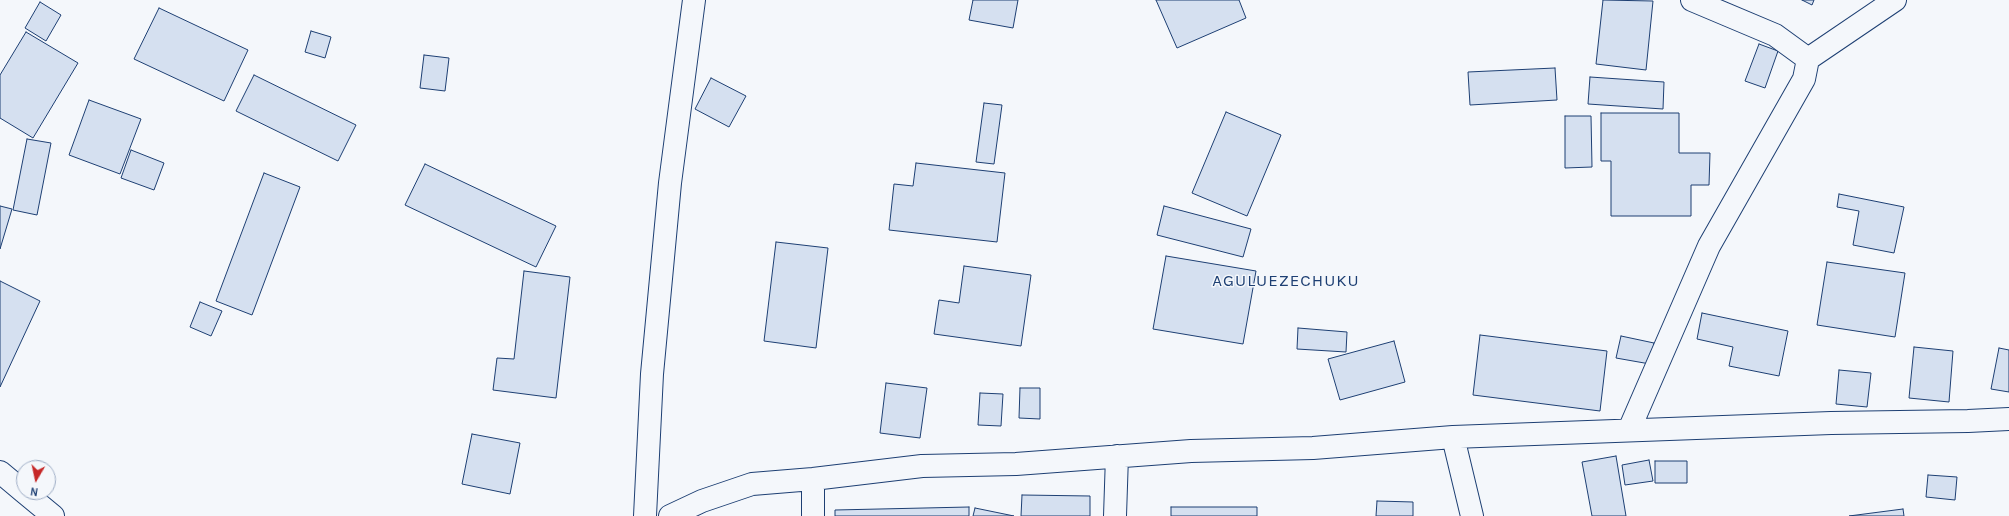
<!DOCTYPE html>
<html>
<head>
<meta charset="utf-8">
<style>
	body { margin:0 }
	#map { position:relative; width:2009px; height:516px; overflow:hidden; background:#f4f7fb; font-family:Karla,sans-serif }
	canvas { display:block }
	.north { position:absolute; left:16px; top:460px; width:40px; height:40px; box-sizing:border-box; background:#f4f7fb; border:1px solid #9eadc5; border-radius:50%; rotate:189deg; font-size:11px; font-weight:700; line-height:16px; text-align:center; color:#1d3f73 }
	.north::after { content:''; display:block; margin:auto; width:14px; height:18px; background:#c62828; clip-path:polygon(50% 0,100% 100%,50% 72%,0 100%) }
</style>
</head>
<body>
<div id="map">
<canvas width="2009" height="516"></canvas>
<div class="north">N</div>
</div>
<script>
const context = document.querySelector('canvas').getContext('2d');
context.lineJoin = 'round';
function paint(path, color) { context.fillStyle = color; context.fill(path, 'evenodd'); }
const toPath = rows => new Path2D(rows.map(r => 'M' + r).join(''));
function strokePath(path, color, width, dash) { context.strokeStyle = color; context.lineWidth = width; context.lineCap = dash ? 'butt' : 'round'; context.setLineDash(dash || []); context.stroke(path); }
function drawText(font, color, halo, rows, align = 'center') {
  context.font = font + ' Karla,sans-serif'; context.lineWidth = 3; context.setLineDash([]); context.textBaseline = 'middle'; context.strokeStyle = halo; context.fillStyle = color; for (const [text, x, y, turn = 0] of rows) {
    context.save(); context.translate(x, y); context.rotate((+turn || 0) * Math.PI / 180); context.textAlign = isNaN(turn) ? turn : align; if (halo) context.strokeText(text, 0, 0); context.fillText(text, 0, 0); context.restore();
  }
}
const building = toPath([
	[973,0,1018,0,1013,28,969,20,973,0],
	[1156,0,1239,0,1246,18,1177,48,1156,0],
	[1603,0,1653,1,1646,70,1596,64,1603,0],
	[1802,0,1814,0,1812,5,1802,0],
	[40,2,61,15,46,41,25,28,40,2],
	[159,8,248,50,224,101,134,59,159,8],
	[311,31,331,37,325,58,305,52,311,31],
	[26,32,78,63,33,138,0,118,0,75,26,32],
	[1759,44,1778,51,1765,88,1745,81,1759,44],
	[424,55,449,58,445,91,420,88,424,55],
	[1555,68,1557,100,1470,105,1468,72,1555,68],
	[254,75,356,125,338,161,236,111,254,75],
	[1590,77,1664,82,1663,109,1588,104,1590,77],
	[711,78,746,96,729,127,695,109,711,78],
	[89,100,141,119,120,174,69,155,89,100],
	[984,103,1002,105,994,164,976,162,984,103],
	[1226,112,1281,135,1247,216,1192,193,1226,112],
	[1601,113,1679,113,1679,153,1710,153,1709,185,1691,185,1691,216,1611,216,1611,161,1601,161,1601,113],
	[1565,116,1591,116,1592,167,1565,168,1565,116],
	[27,139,51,143,37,215,13,210,27,139],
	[131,150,164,163,154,190,121,178,131,150],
	[916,163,1005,173,997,242,889,230,894,184,913,186,916,163],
	[425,164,556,226,536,267,405,205,425,164],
	[264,173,300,187,252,315,216,301,264,173],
	[1839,194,1904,207,1894,253,1853,245,1859,211,1837,207,1839,194],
	[0,206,12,209,0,249,0,206],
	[1164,206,1251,229,1243,257,1157,235,1164,206],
	[776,242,828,248,816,348,764,341,776,242],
	[1166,256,1256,271,1243,344,1153,329,1166,256],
	[1827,262,1905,273,1895,337,1817,325,1827,262],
	[964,266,1031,275,1021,346,934,334,939,300,959,303,964,266],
	[524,271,570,277,556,398,493,390,497,358,514,359,524,271],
	[0,281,40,301,0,387,0,281],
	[200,302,222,311,211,336,190,327,200,302],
	[1702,313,1788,331,1779,376,1729,366,1733,347,1697,339,1702,313],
	[1298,328,1347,332,1346,352,1297,349,1298,328],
	[1480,335,1607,351,1600,411,1473,395,1480,335],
	[1621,336,1654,343,1650,364,1616,358,1621,336],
	[1394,341,1405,382,1340,400,1328,359,1394,341],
	[1914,347,1953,351,1949,402,1909,398,1914,347],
	[1999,348,2009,350,2009,392,1991,389,1999,348],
	[1839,370,1871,373,1867,407,1836,404,1839,370],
	[886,383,927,388,920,438,880,433,886,383],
	[1020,388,1040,388,1040,419,1019,418,1020,388],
	[980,393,1003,394,1001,426,978,425,980,393],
	[472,434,520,443,510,494,462,484,472,434],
	[1616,456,1626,516,1592,516,1582,462,1616,456],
	[1649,460,1653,481,1625,485,1622,465,1649,460],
	[1655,461,1687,461,1687,483,1655,483,1655,461],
	[1928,475,1957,477,1955,500,1926,497,1928,475],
	[1022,495,1090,496,1090,516,1021,516,1022,495],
	[1377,501,1413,502,1413,516,1376,516,1377,501],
	[969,507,969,516,835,516,835,510,969,507],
	[1171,507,1257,507,1257,516,1171,516,1171,507],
	[975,508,1014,516,973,516,975,508],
	[1903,509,1904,516,1849,516,1903,509]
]);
paint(building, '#d5e0f0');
strokePath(building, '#1d3f73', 1);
const minor = toPath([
	[1808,59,1895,0],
	[1629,430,1709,246,1804,79,1808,59,1775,35,1692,0],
	[1453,437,1472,516],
	[645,516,652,374,670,183,694,0],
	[670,516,702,501,752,484,813,479,922,466,1016,464,1191,451,1313,448,1453,437,1831,423,1968,421,2009,419],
	[813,516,813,479],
	[1115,516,1117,456]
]);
const primary = toPath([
	[0,472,24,492],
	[24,492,53,516]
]);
strokePath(minor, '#1d3f73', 24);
strokePath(primary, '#1d3f73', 24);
strokePath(minor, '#f4f7fb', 22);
strokePath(primary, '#f4f7fb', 22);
context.letterSpacing = '1px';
drawText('17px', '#1d3f73', '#f4f7fb', [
	["AGULUEZECHUKU",1286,281]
]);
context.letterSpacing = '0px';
</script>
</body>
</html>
